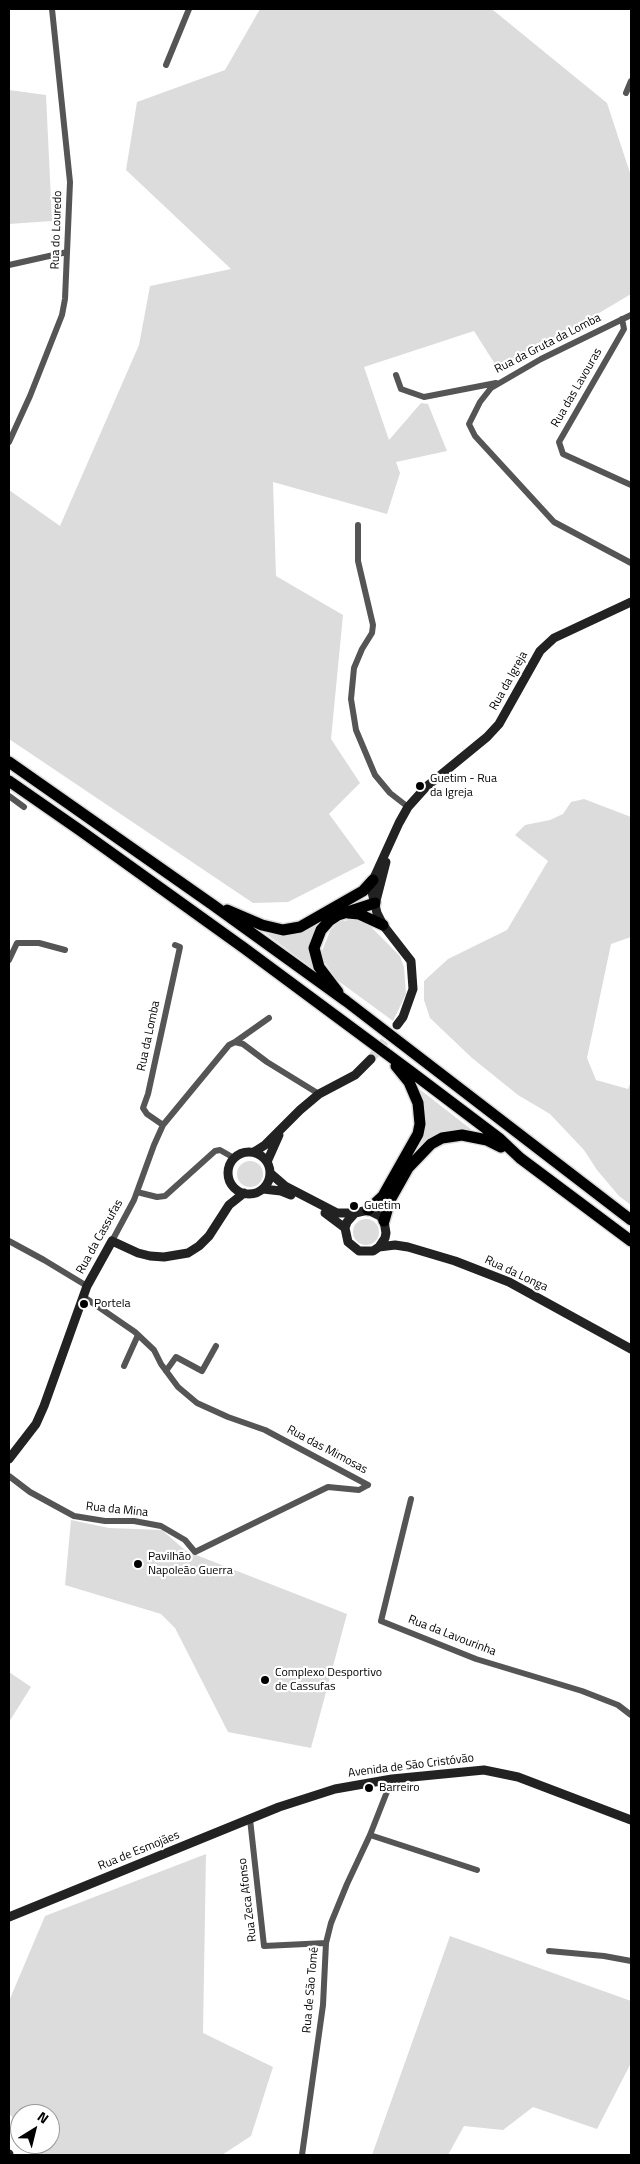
<!DOCTYPE html>
<html>
<head>
<meta charset="utf-8">
<style>
	body { margin:0 }
	#map { position:relative; width:640px; height:2164px; overflow:hidden; background:#fff; font-family:"Titillium Web",sans-serif }
	canvas { display:block }
	.frame { position:absolute; inset:0; border:10px solid #000; pointer-events:none }
	.north { position:absolute; left:10px; top:2104px; width:50px; height:50px; box-sizing:border-box; background:#fff; border:1px solid #999; border-radius:50%; rotate:36deg; font-size:14px; font-weight:700; line-height:20px; text-align:center; color:#000 }
	.north::after { content:''; display:block; margin:auto; width:18px; height:22px; background:#000; clip-path:polygon(50% 0,100% 100%,50% 72%,0 100%) }
</style>
</head>
<body>
<div id="map">
<canvas width="640" height="2164"></canvas>
<div class="frame"></div>
<div class="north">N</div>
</div>
<script>
const context = document.querySelector('canvas').getContext('2d');
context.lineJoin = 'round';
function paint(path, color) { context.fillStyle = color; context.fill(path, 'evenodd'); }
const toPath = rows => new Path2D(rows.map(r => 'M' + r).join(''));
function strokePath(path, color, width, dash) { context.strokeStyle = color; context.lineWidth = width; context.lineCap = dash ? 'butt' : 'round'; context.setLineDash(dash || []); context.stroke(path); }
function drawText(font, color, halo, rows, align = 'center') {
  context.font = font + ' "Titillium Web",sans-serif'; context.lineWidth = 4.5; context.setLineDash([]); context.textBaseline = 'middle'; context.strokeStyle = halo; context.fillStyle = color; for (const [text, x, y, turn = 0] of rows) {
    context.save(); context.translate(x, y); context.rotate((+turn || 0) * Math.PI / 180); context.textAlign = isNaN(turn) ? turn : align; if (halo) context.strokeText(text, 0, 0); context.fillText(text, 0, 0); context.restore();
  }
}
paint(toPath([
	[260,9,489,9,493,10,607,103,631,176,631,294,500,372,474,331,364,367,389,440,421,403,428,404,447,451,396,462,400,473,387,514,273,482,276,576,343,615,331,739,360,783,329,814,365,863,288,902,253,903,9,739,9,490,60,526,139,345,150,286,231,269,126,170,137,102,225,70],
	[9,90,46,95,52,221,9,224],
	[584,799,631,817,631,937,611,944,587,1058,596,1080,628,1089,631,1081,631,1205,619,1196,597,1170,584,1150,550,1114,518,1095,472,1058,430,1018,424,1000,424,981,448,959,507,930,548,861,515,835,525,825,550,820,563,814,571,802],
	[354,919,367,923,400,956,404,967,406,994,393,1021,337,980,324,961,322,951,330,931,338,922],
	[324,920,316,971,265,933,277,935,296,934,315,926],
	[418,1088,477,1134,433,1138,418,1149,411,1157,423,1103],
	'237 1174a13 13 0 1 1 26 0a13 13 0 1 1-26 0Z',
	'353 1232a13 13 0 1 1 26 0a13 13 0 1 1-26 0Z',
	[71,1520,109,1528,162,1530,186,1551,347,1614,311,1748,228,1732,175,1628,161,1614,65,1585],
	[9,1672,31,1687,9,1722],
	[206,1854,203,2033,273,2067,251,2136,222,2155,41,2155,32,2144,50,2144,50,2114,20,2114,20,2128,9,2113,9,2001,45,1916],
	[450,1936,631,2001,631,2063,597,2129,533,2107,503,2130,464,2126,448,2155,372,2155]
]), '#dcdcdc');
strokePath(toPath([
	[371,1059,397,1025]
]), '#d9d9d9', 9, [9, 4.5]);
const highway = toPath([
	[9,762,213,905,346,1001,631,1220],
	[9,781,81,831,244,948,410,1071,500,1139,520,1158,631,1241],
	[227,910,262,925,283,930,300,927,363,891,373,880],
	[348,913,359,914,383,925],
	[338,992,319,967,314,948,321,930,329,921,338,915,375,903],
	[368,1210,383,1196,418,1134,420,1124,418,1103,409,1082,396,1066],
	[384,1221,390,1200,408,1168,431,1144,442,1138,462,1135,487,1140,501,1147]
]);
strokePath(highway, '#dbdbdb', 14);
strokePath(toPath([
	[166,65,189,9],
	[626,93,631,81],
	[9,265,67,252],
	[631,315,541,359,491,388,480,402,469,424,475,436,554,522,631,563],
	[622,319,624,329,559,442,563,454,631,485],
	[396,375,401,389,424,397,496,383],
	[9,442,30,396,62,315,65,299,70,182,52,9],
	[358,525,358,561,373,625,372,633,362,649,354,668,351,699,356,730,375,775,390,793,408,807],
	[9,796,24,807],
	[9,960,17,943,39,943,65,950],
	[235,1042,269,1018],
	[163,1125,147,1114,143,1108,148,1094,180,947,175,945],
	[137,1192,157,1197,165,1196,215,1151,220,1150,234,1158],
	[9,1241,44,1260,87,1286],
	[112,1241,134,1200,154,1145,163,1125,229,1045,235,1042,243,1044,267,1062,319,1094],
	[84,1297,135,1332,154,1350,161,1364,178,1387,197,1403,228,1417,265,1430,368,1485],
	[124,1366,138,1335],
	[166,1371,176,1357,202,1371,216,1346],
	[9,1476,30,1492,74,1516,105,1521,134,1521,161,1526,185,1540,195,1552,328,1487,359,1490,368,1485],
	[411,1499,381,1621,476,1659,582,1691,618,1705,631,1715],
	[250,1819,264,1946,326,1943],
	[370,1835,477,1870],
	[549,1951,604,1956,631,1961],
	[302,2155,323,2005,326,1943,331,1923,347,1884,370,1835,392,1779]
]), '#555', 6);
strokePath(toPath([
	[376,901,386,862],
	[397,1025,403,1017,413,989,411,961,383,925,377,913,372,892,373,880,399,823,408,807,426,787,487,737,499,724,540,651,554,638,631,602],
	[254,1152,265,1145,300,1110,319,1094,355,1075,371,1059],
	'228 1173a21 21 0 1 1 42 0a21 21 0 1 1-42 0Z',
	[267,1162,279,1135],
	[270,1173,285,1186,337,1213,355,1213,368,1210,380,1216,384,1221,386,1233,385,1238,379,1247,373,1251,359,1251,348,1242,345,1228,347,1222,355,1213],
	[263,1189,281,1191,291,1195],
	[325,1213,345,1228],
	[379,1247,395,1245,408,1247,455,1261,509,1282,631,1349],
	[9,1459,36,1424,44,1406,87,1286,112,1241,138,1253,150,1256,164,1257,188,1253,199,1246,209,1236,229,1205,244,1193],
	[9,1917,279,1807,335,1789,392,1779,484,1770,518,1777,631,1820],
	[9,2154,9,2155]
]), '#222', 9);
strokePath(highway, '#000', 11);
for (const [x, y, r, color] of [
	[420,786,5,"#000"],
	[354,1206,5,"#000"],
	[84,1304,5,"#000"],
	[138,1564,5,"#000"],
	[265,1680,5,"#000"],
	[369,1788,5,"#000"]
]) { const dot = new Path2D(); dot.arc(x, y, r, 0, 2 * Math.PI); context.fillStyle = color; context.fill(dot); strokePath(dot, '#fff', 2); }
drawText('12px', '#000', '#fff', [
	["Rua do Louredo",57,230,-88],
	["Rua da Gruta da Lomba",548,344,-27],
	["Rua das Lavouras",577,388,-60],
	["Rua da Igreja",509,681,-61],
	["Rua da Lomba",149,1036,-78],
	["Rua da Cassufas",100,1237,-61],
	["Rua da Longa",516,1274,25],
	["Rua das Mimosas",327,1450,28],
	["Rua da Mina",117,1510,6],
	["Rua da Lavourinha",452,1636,21],
	["Avenida de São Cristóvão",411,1766,-7],
	["Rua de Esmojães",139,1851,-22],
	["Rua Zeca Afonso",248,1900,-97],
	["Rua de São Tomé",311,1990,-85]
]);
drawText('12px', '#000', '#fff', [
	["Guetim - Rua",430,779],
	["da Igreja",430,793],
	["Guetim",364,1206],
	["Portela",94,1304],
	["Pavilhão",148,1557],
	["Napoleão Guerra",148,1571],
	["Complexo Desportivo",275,1673],
	["de Cassufas",275,1687],
	["Barreiro",379,1788]
], 'left');
</script>
</body>
</html>
